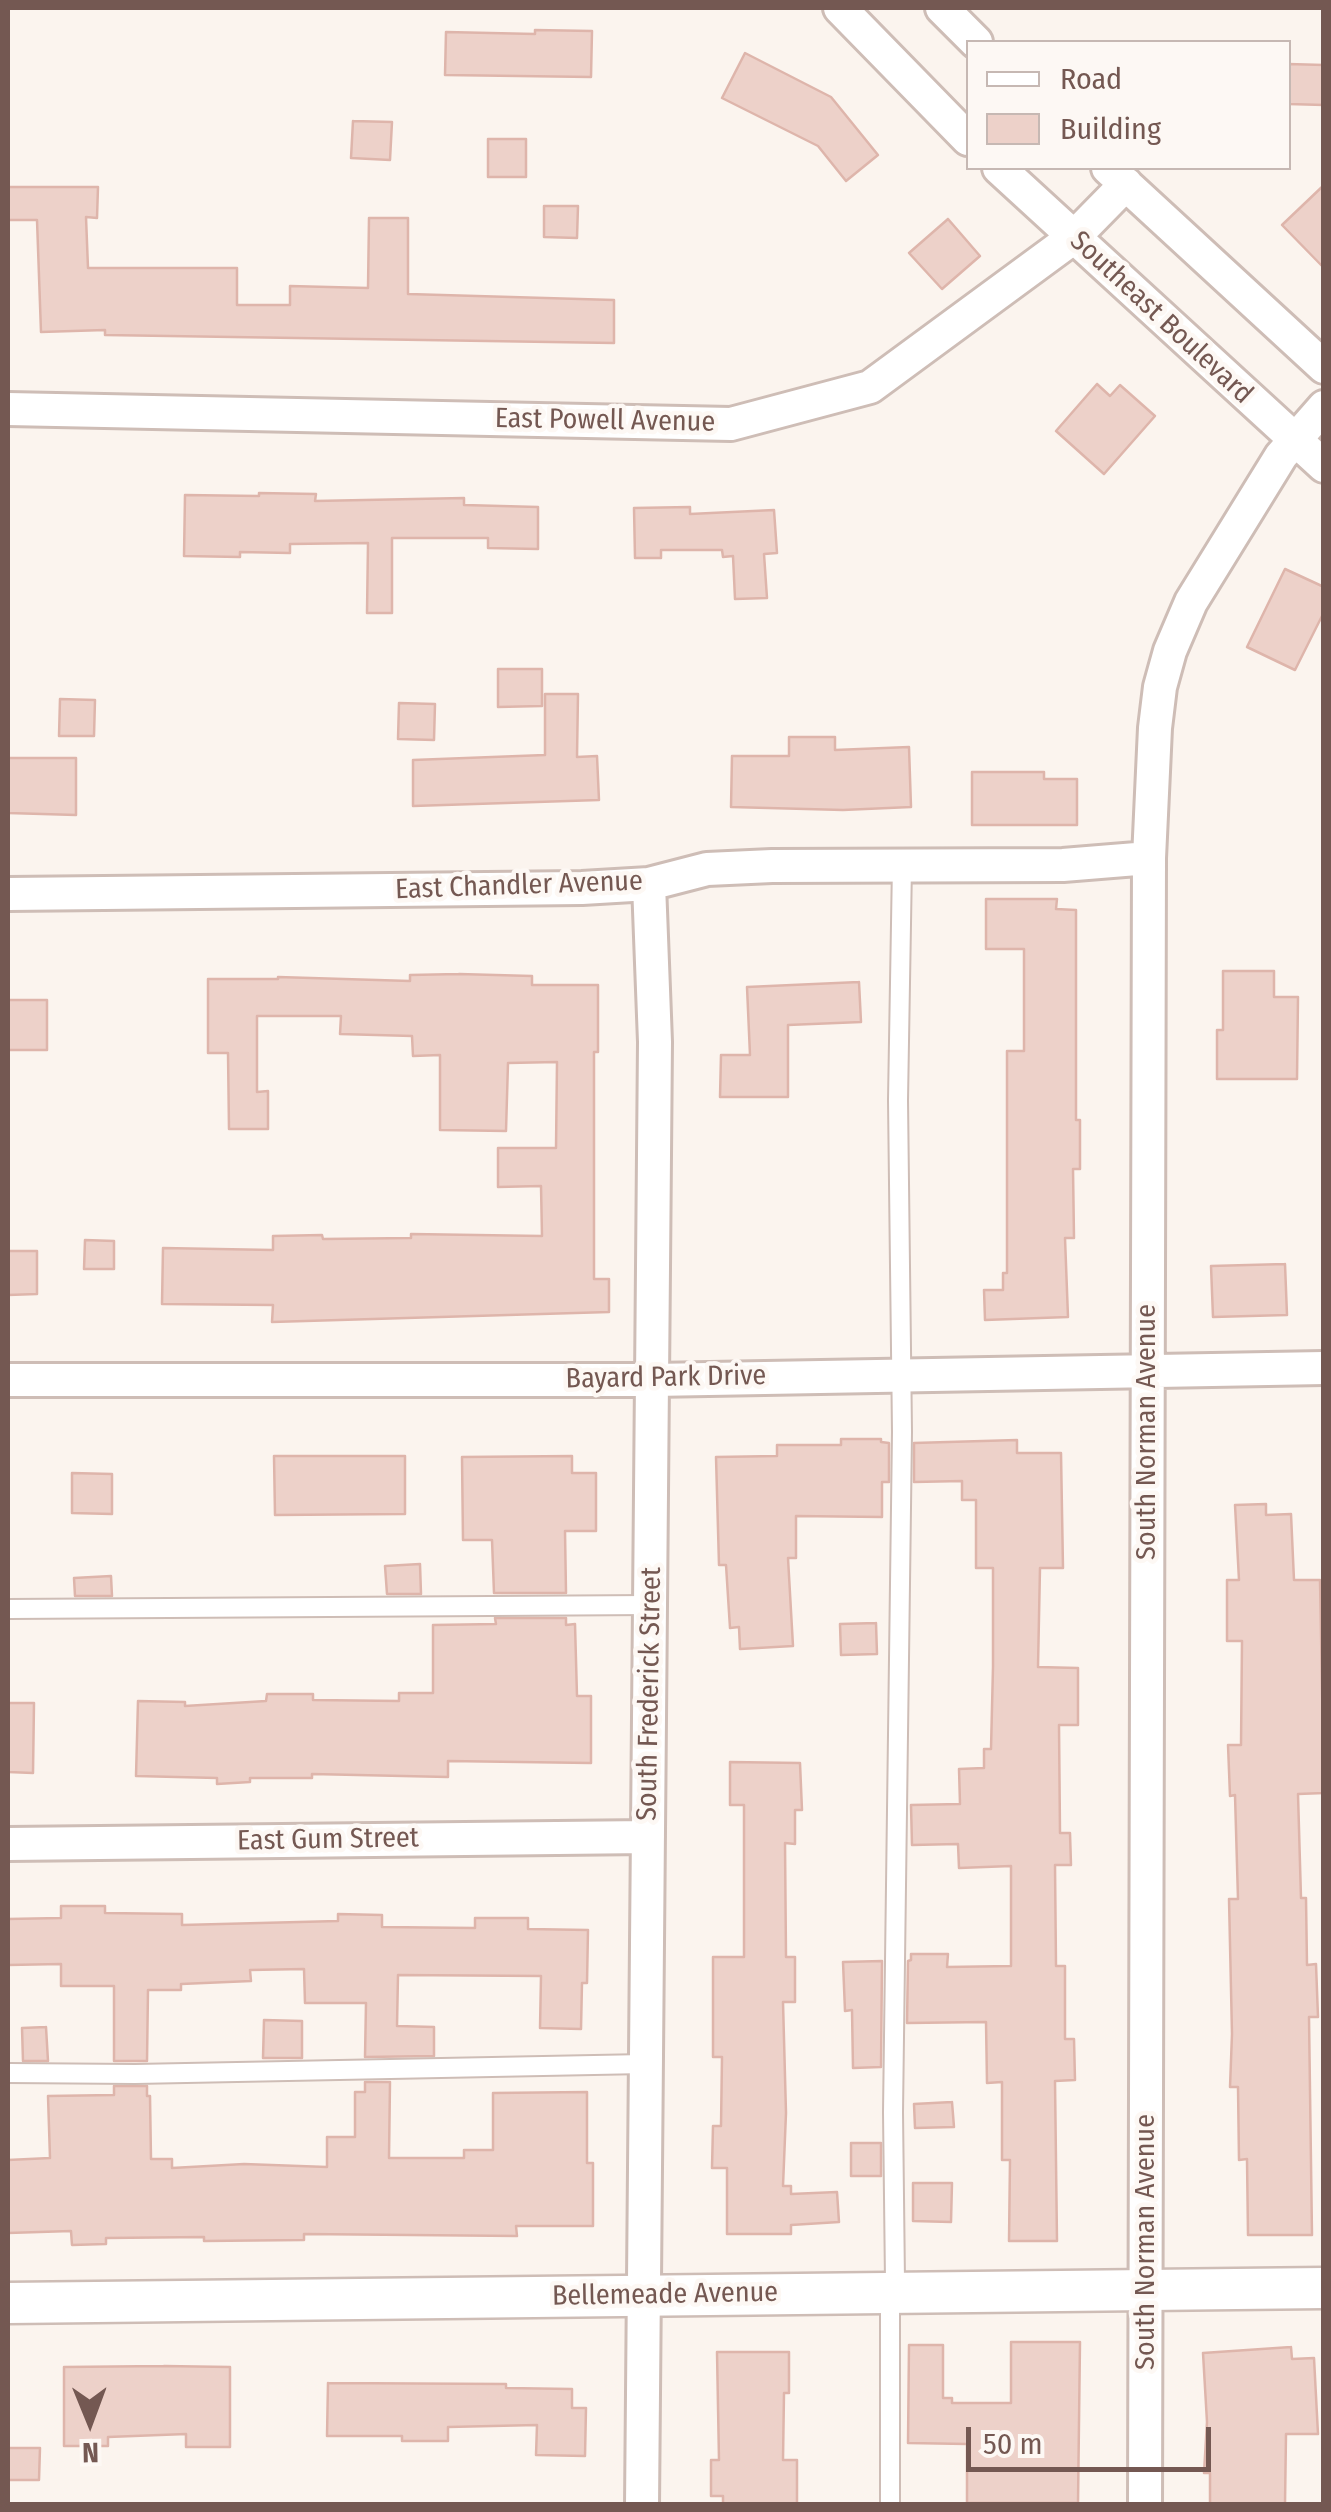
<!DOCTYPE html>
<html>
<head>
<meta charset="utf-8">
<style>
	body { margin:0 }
	#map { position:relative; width:1331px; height:2512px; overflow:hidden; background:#fbf4ee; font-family:"Fira Sans Condensed",sans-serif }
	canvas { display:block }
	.frame { position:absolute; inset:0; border:10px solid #745852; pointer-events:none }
	.legend { position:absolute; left:966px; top:40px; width:325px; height:130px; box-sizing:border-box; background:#fdf8f4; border:2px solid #c6b8b3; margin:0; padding:12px 18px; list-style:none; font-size:30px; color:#745852 }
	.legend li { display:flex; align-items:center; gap:20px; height:50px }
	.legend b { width:50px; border:2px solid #c6b8b3 }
	.north { position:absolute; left:40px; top:2372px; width:100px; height:100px; -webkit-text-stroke:8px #fdf8f4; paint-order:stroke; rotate:179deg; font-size:28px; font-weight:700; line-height:40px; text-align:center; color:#745852 }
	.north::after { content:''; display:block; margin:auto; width:35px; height:45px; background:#745852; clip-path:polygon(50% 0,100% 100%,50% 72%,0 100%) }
	.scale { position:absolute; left:966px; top:2427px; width:245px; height:45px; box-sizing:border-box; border:5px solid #745852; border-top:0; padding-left:12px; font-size:30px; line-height:35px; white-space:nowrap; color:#745852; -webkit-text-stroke:8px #fdf8f4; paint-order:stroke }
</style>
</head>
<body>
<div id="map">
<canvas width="1331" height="2512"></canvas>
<div class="frame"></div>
<ul class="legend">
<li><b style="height:12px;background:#fff"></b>Road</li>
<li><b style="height:28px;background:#edd1c9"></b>Building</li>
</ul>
<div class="north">N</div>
<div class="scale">50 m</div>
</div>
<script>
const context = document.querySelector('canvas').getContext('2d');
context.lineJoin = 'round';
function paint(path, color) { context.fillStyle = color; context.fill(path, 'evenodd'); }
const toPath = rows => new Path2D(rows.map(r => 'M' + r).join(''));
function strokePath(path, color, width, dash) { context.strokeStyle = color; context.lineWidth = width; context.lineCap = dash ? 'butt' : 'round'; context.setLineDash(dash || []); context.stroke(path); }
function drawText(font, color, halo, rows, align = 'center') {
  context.font = font + ' "Fira Sans Condensed",sans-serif'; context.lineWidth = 9; context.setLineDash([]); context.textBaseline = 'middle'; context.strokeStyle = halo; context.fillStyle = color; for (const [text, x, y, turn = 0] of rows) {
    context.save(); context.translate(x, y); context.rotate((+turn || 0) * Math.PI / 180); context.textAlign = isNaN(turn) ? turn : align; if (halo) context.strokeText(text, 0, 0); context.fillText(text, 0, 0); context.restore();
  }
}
const building = toPath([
	[535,30,592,31,591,77,445,75,446,32,535,34,535,30],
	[745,53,831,97,878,155,846,181,818,146,722,98,745,53],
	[1288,64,1324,65,1324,105,1288,104,1288,64],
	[353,121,392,122,390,160,351,158,353,121],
	[488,139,526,139,526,177,488,177,488,139],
	[1324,185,1324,268,1282,225,1324,185],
	[8,187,98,187,97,218,86,217,88,268,237,268,237,305,290,305,290,286,368,288,369,218,408,218,408,294,614,300,614,343,105,335,105,330,41,332,37,220,8,220,8,187],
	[544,206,578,206,577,238,544,237,544,206],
	[948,219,980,256,942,289,909,253,948,219],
	[1097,384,1110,396,1120,385,1155,416,1104,474,1056,431,1097,384],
	[259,493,316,494,315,501,464,498,464,505,538,507,538,549,488,548,488,538,392,538,392,613,367,613,368,543,290,544,290,553,240,552,240,557,184,556,185,495,259,496,259,493],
	[690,507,690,514,774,510,777,553,764,554,767,598,735,599,733,556,723,557,722,550,661,550,661,558,635,558,634,508,690,507],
	[1285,569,1324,587,1324,612,1295,670,1247,647,1285,569],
	[498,669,542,669,542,706,498,707,498,669],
	[545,694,578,694,577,757,597,756,599,800,413,806,413,760,545,755,545,694],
	[60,699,95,700,94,736,59,736,60,699],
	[399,703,435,704,434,740,398,739,399,703],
	[789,737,835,737,835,750,909,747,911,807,843,810,731,807,732,756,789,756,789,737],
	[8,758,76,758,76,815,8,813,8,758],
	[972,772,1044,772,1044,779,1077,779,1077,825,972,825,972,772],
	[986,899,1057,899,1056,909,1076,910,1076,1120,1080,1120,1080,1169,1073,1169,1074,1238,1065,1238,1068,1317,985,1320,984,1290,1003,1290,1003,1273,1007,1273,1007,1051,1024,1051,1024,949,986,949,986,899],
	[1223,971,1274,971,1274,997,1298,997,1297,1079,1217,1079,1217,1030,1223,1030,1223,971],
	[459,974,532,976,532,985,598,985,598,1052,594,1052,594,1279,609,1279,609,1312,272,1322,273,1305,162,1304,163,1248,273,1250,273,1236,322,1235,323,1239,411,1238,411,1234,542,1236,541,1186,498,1187,498,1148,556,1148,557,1062,508,1063,506,1131,440,1130,440,1055,413,1056,412,1036,340,1034,341,1016,257,1016,257,1092,268,1091,268,1129,229,1129,228,1053,208,1053,208,979,278,979,278,977,410,981,410,975,459,974],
	[859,982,861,1022,788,1025,788,1097,720,1097,721,1055,750,1055,747,987,859,982],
	[8,1000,47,1000,47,1050,8,1050,8,1000],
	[85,1240,114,1241,114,1269,84,1269,85,1240],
	[8,1251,37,1251,37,1294,8,1295,8,1251],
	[1285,1264,1287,1315,1213,1317,1211,1266,1285,1264],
	[841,1439,881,1439,881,1442,889,1443,889,1482,882,1482,882,1517,796,1516,796,1558,788,1558,793,1646,740,1649,739,1627,730,1628,726,1565,719,1565,716,1457,777,1456,777,1445,841,1445,841,1439],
	[1017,1440,1017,1453,1061,1453,1063,1568,1040,1568,1038,1667,1078,1668,1078,1725,1059,1725,1060,1833,1070,1833,1071,1865,1055,1865,1056,1966,1065,1966,1065,2039,1074,2039,1075,2080,1055,2081,1057,2241,1009,2241,1010,2160,1002,2160,1002,2082,987,2083,986,2022,907,2023,908,1961,911,1960,911,1954,948,1954,947,1967,1011,1966,1011,1866,959,1868,958,1844,912,1845,911,1805,960,1804,959,1769,984,1768,984,1749,991,1749,993,1667,993,1568,976,1568,976,1500,962,1500,962,1481,914,1482,914,1443,1017,1440],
	[274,1456,405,1456,405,1514,275,1515,274,1456],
	[572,1456,572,1473,596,1473,596,1531,565,1531,566,1593,494,1593,492,1540,463,1540,462,1457,572,1456],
	[72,1473,112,1474,112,1514,72,1513,72,1473],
	[1266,1504,1266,1515,1291,1514,1294,1580,1320,1580,1324,1793,1298,1794,1301,1898,1306,1898,1307,1965,1316,1964,1318,2017,1309,2017,1312,2235,1248,2235,1247,2159,1239,2160,1238,2087,1230,2087,1232,2034,1229,1899,1238,1899,1235,1795,1230,1796,1228,1745,1241,1745,1242,1641,1227,1641,1227,1580,1239,1580,1235,1505,1266,1504],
	[420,1564,421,1594,387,1594,385,1566,420,1564],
	[111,1576,112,1596,75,1596,74,1578,111,1576],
	[495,1618,566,1618,566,1625,575,1624,577,1696,591,1696,591,1763,448,1761,448,1777,312,1774,312,1778,250,1778,250,1782,217,1784,217,1778,136,1776,138,1701,185,1702,185,1706,266,1701,267,1694,313,1694,313,1700,399,1701,399,1693,433,1693,433,1625,496,1624,495,1618],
	[876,1623,877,1654,841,1655,840,1624,876,1623],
	[8,1703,34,1703,33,1773,8,1772,8,1703],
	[730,1762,800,1763,802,1810,795,1810,795,1844,785,1843,786,1957,795,1957,795,2002,783,2002,786,2113,783,2186,791,2186,791,2194,837,2192,839,2222,791,2225,791,2234,727,2234,727,2168,712,2168,713,2126,721,2126,722,2057,713,2057,713,1957,744,1957,744,1805,730,1805,730,1762],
	[61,1906,105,1906,105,1913,182,1914,182,1925,338,1921,338,1914,382,1915,382,1927,475,1928,475,1918,528,1918,528,1929,588,1930,587,1983,582,1983,581,2029,540,2028,541,1976,398,1975,397,2026,434,2027,434,2056,365,2057,366,2003,305,2003,304,1969,250,1970,251,1981,181,1984,181,1990,148,1990,147,2061,114,2061,114,1986,61,1986,61,1964,8,1965,8,1919,61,1918,61,1906],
	[882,1961,881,2067,853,2068,852,2010,845,2011,843,1962,882,1961],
	[264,2020,302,2021,302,2058,263,2058,264,2020],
	[46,2027,48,2061,23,2061,22,2028,46,2027],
	[365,2082,390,2082,389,2158,464,2158,464,2150,493,2150,493,2093,587,2092,587,2163,593,2163,593,2226,516,2226,517,2236,304,2234,304,2240,204,2241,204,2237,106,2238,106,2244,72,2245,71,2231,8,2233,8,2160,50,2158,48,2096,114,2095,114,2086,147,2086,147,2096,150,2096,151,2159,172,2159,172,2168,244,2164,327,2167,327,2137,355,2137,355,2092,365,2092,365,2082],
	[952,2102,954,2127,915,2128,914,2104,952,2102],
	[851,2143,881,2143,881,2176,851,2176,851,2143],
	[913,2183,952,2183,951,2222,913,2221,913,2183],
	[1011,2342,1080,2342,1078,2503,967,2503,967,2444,908,2443,909,2345,943,2345,943,2398,952,2398,952,2403,1011,2403,1011,2342],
	[1291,2347,1292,2359,1314,2358,1318,2434,1286,2434,1285,2504,1210,2504,1210,2473,1204,2473,1207,2422,1203,2353,1291,2347],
	[717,2352,789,2352,789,2393,784,2393,783,2460,797,2460,797,2504,723,2504,723,2496,711,2496,711,2460,719,2460,717,2352],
	[164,2366,230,2367,230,2447,186,2447,186,2434,108,2437,108,2446,64,2446,64,2367,164,2366],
	[328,2383,506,2384,506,2388,572,2389,572,2408,586,2408,585,2456,536,2455,537,2425,448,2427,448,2441,402,2441,402,2436,327,2436,328,2383],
	[8,2448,40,2448,39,2480,8,2480,8,2448]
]);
paint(building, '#edd1c9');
strokePath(building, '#deb5ab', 2.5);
const service = toPath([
	[8,1609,651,1605],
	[8,2073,135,2074,645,2064],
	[890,2504,890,2293,895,2282,893,2112,902,1432,898,1100,902,865]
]);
const minor = toPath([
	[840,8,968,139],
	[942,8,976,42],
	[999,168,1324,466],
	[1108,168,1324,367],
	[8,409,731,424,870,387,1074,237,1126,184],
	[8,894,582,888,649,884,707,869,772,866,1063,865,1149,858],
	[8,1380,653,1380,1324,1368],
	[8,1844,648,1837],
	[642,2504,655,1042,649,884],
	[1145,2504,1149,858,1155,728,1160,687,1170,651,1191,602,1281,456,1324,407]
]);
const tertiary = toPath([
	[8,2303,1324,2288]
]);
strokePath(service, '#cebdb6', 22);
strokePath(minor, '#cebdb6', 38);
strokePath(tertiary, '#cebdb6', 45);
strokePath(service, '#fff', 18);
strokePath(minor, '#fff', 32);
strokePath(tertiary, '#fff', 40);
drawText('28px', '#745852', '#fdf8f4', [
	["Southeast Boulevard",1161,318,43],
	["East Powell Avenue",605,421,1],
	["East Chandler Avenue",519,886,-2],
	["Bayard Park Drive",666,1378,-1],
	["South Norman Avenue",1147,1432,-90],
	["South Frederick Street",650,1694,-89],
	["East Gum Street",328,1840,-1],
	["South Norman Avenue",1146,2242,-90],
	["Bellemeade Avenue",665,2295,-1]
]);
</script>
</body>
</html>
